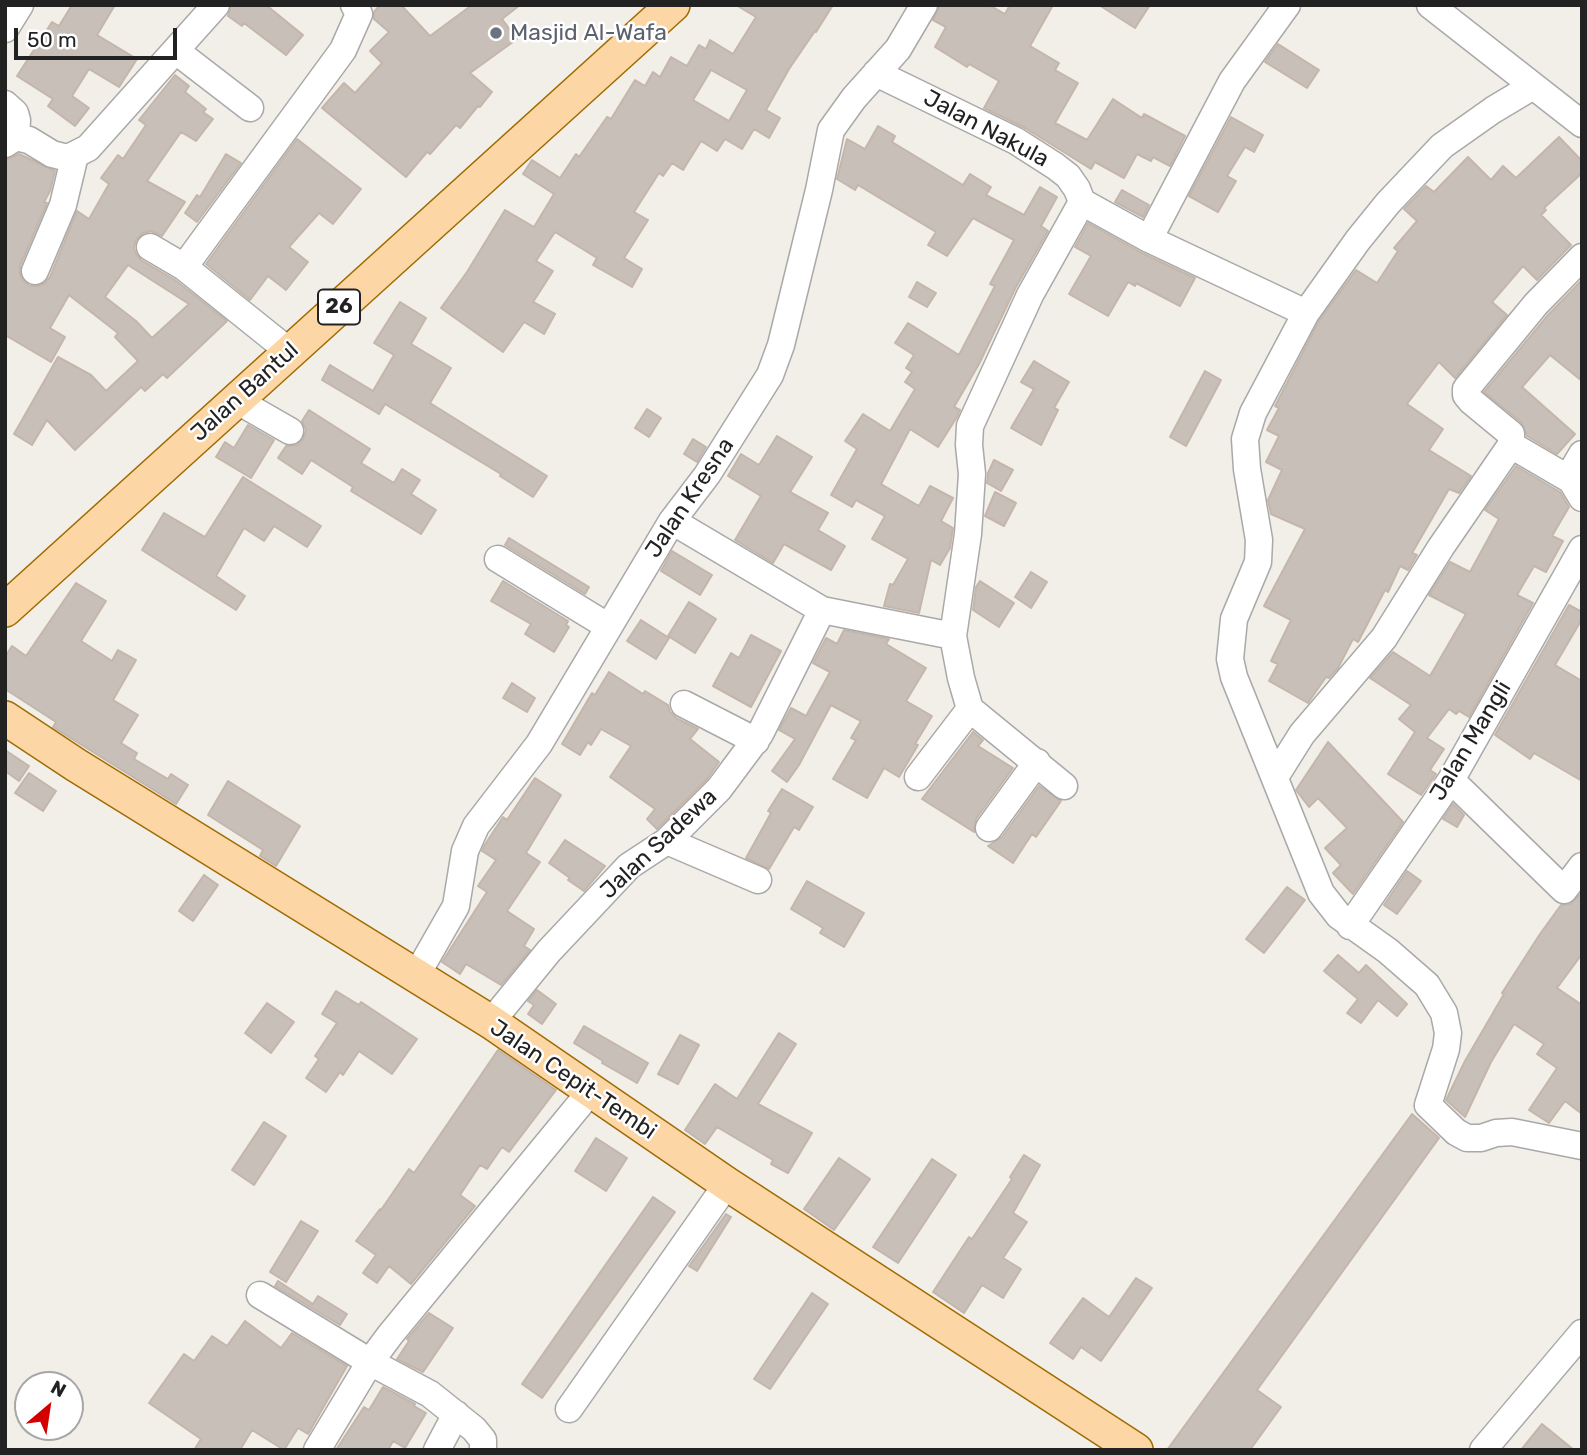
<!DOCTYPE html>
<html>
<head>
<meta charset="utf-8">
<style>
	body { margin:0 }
	#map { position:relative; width:1587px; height:1455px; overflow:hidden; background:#f2efe9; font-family:Rubik,sans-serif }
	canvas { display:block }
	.frame { position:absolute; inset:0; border:7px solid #222; pointer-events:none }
	.north { position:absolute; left:14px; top:1371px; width:70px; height:70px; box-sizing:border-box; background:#fff; border:2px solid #a7a7a7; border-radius:50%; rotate:29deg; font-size:19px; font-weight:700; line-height:28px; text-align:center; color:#222 }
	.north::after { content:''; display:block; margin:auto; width:24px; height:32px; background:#d40000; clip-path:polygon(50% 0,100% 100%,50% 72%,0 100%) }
	.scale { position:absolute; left:14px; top:28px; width:163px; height:32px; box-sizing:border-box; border:4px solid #222; border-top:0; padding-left:9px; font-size:21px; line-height:24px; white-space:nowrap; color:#222; -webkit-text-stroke:5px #fff; paint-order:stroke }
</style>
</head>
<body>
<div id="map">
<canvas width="1587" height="1455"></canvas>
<div class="frame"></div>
<div class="north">N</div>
<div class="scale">50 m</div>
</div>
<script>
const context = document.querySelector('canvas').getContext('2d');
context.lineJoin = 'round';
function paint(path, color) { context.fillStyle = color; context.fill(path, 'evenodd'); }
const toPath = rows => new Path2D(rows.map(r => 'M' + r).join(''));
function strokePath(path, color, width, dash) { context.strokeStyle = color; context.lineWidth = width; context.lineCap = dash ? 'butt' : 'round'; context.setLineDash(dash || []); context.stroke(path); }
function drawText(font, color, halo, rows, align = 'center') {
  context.font = font + ' Rubik,sans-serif'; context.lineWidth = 5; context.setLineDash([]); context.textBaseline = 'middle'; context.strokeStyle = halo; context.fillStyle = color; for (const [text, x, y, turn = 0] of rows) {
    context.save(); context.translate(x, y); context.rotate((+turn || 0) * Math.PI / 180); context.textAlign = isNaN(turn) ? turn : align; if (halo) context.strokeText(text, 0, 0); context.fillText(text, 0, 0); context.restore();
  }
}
const building = toPath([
	[72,5,115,5,97,35,137,59,119,87,89,69,72,96,89,108,75,126,48,106,53,99,17,76,52,22,59,26,72,5],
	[231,5,266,5,303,35,286,55,244,23,242,26,228,16,231,5],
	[380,5,401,5,430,36,472,5,520,5,502,19,517,39,470,73,492,92,480,107,478,106,460,128,456,125,430,154,427,152,406,177,322,108,344,83,355,93,382,63,370,51,389,32,374,19,374,12,380,5],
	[736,5,833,5,816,32,815,31,789,69,766,110,780,118,769,138,754,129,742,149,725,139,717,151,701,141,683,170,672,163,663,176,659,173,634,212,648,220,624,258,642,269,632,287,593,265,597,258,555,232,536,261,553,271,533,302,555,314,544,334,524,322,503,352,441,308,467,272,505,210,534,227,554,194,523,174,532,160,560,178,576,154,579,157,607,117,611,119,635,80,645,86,653,72,660,77,671,57,687,66,699,45,706,49,710,40,733,54,756,17,736,5],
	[711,70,747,90,729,121,693,100,711,70],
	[940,5,989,5,1005,14,1010,5,1053,5,1030,46,1059,63,1055,70,1078,83,1055,123,1087,140,1113,99,1142,118,1144,114,1185,136,1170,166,1153,157,1151,161,1137,154,1124,178,1095,162,1091,169,1025,128,984,108,999,81,969,64,967,67,935,47,946,27,933,20,940,5],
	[1099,5,1150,5,1135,28,1099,5],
	[1278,44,1319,70,1307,88,1265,62,1278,44],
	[175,75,189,86,185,92,206,109,203,112,213,119,196,141,181,132,147,181,185,202,162,236,151,231,143,233,136,240,134,248,136,254,141,260,175,280,227,321,167,378,163,374,145,391,141,387,75,450,47,420,32,445,14,434,58,357,91,375,106,391,138,361,115,337,118,333,69,295,50,328,65,337,51,362,5,335,5,160,19,154,55,171,50,191,44,202,47,203,20,266,20,274,23,281,30,286,38,286,45,283,50,277,77,211,89,219,109,184,101,178,118,155,123,159,146,125,139,120,175,75],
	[128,265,189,304,152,338,136,321,105,297,128,265],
	[1231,117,1263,135,1254,152,1245,147,1227,176,1236,181,1218,212,1189,196,1231,117],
	[878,126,895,136,892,142,963,185,970,174,991,187,986,195,1024,215,1040,187,1057,197,1041,226,1048,231,1016,287,979,364,954,407,960,410,957,417,938,447,910,429,881,484,919,506,930,486,953,498,941,521,953,528,950,548,940,565,931,560,919,613,884,606,890,584,893,585,908,559,872,539,885,516,856,500,852,507,831,495,857,449,845,441,863,414,890,431,915,389,905,382,912,372,906,368,914,355,895,343,908,323,959,355,995,286,990,284,1014,240,973,218,947,256,928,245,936,232,858,185,855,190,837,179,847,139,865,149,878,126],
	[1559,137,1582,161,1582,173,1544,208,1546,210,1541,215,1571,245,1537,280,1523,266,1492,302,1507,315,1455,378,1439,362,1407,404,1443,429,1429,450,1471,476,1459,493,1449,489,1412,553,1417,555,1408,570,1400,566,1388,592,1385,590,1358,642,1353,639,1338,668,1329,678,1326,677,1308,703,1269,681,1278,664,1271,661,1291,620,1264,606,1305,529,1271,514,1268,500,1282,470,1266,462,1279,436,1267,430,1279,408,1275,406,1319,321,1356,270,1377,283,1398,251,1394,248,1417,221,1404,209,1426,186,1434,192,1468,157,1491,180,1503,166,1516,178,1559,137],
	[297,139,361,189,333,224,319,213,289,247,308,262,286,290,268,276,250,300,206,264,297,139],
	[226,154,241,163,197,222,185,213,197,195,200,197,226,154],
	[1122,190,1149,205,1143,217,1115,202,1122,190],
	[1088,223,1142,253,1195,278,1180,306,1136,283,1135,286,1128,282,1108,316,1069,294,1091,256,1075,247,1088,223],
	[1581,281,1582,381,1550,355,1522,387,1575,434,1557,454,1527,436,1521,422,1484,392,1548,315,1581,281],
	[917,282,936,293,927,307,909,297,917,282],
	[400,302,426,318,411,344,451,368,430,403,547,476,533,497,500,476,501,474,385,404,379,414,322,380,330,365,373,391,394,355,374,343,400,302],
	[1034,361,1069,382,1054,408,1058,410,1041,445,1011,428,1034,389,1021,382,1034,361],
	[1205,371,1221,380,1186,446,1170,437,1205,371],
	[647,409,661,418,649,437,635,428,647,409],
	[309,410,370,449,361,463,394,483,402,469,420,480,411,494,436,510,421,534,351,491,353,487,311,460,302,474,278,458,286,446,297,445,303,439,306,430,302,421,309,410],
	[248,425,274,440,251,478,216,457,225,442,234,448,248,425],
	[777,436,812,457,790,492,828,513,818,530,845,546,831,570,784,544,773,563,735,540,761,496,728,476,741,454,759,465,777,436],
	[693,439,706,447,697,462,684,454,693,439],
	[994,460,1013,470,1001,491,987,483,988,473,994,460],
	[1516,466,1560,492,1569,507,1552,536,1563,541,1546,572,1534,566,1517,595,1533,603,1469,717,1459,711,1456,714,1449,709,1427,738,1444,749,1430,770,1436,774,1421,795,1388,774,1415,732,1399,719,1411,705,1370,678,1393,652,1430,676,1466,614,1429,595,1450,562,1470,572,1499,519,1485,510,1516,466],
	[243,477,321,526,307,547,274,526,264,541,244,528,216,576,245,596,236,610,142,550,164,513,205,537,243,477],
	[995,492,1016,503,1004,526,985,516,995,492],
	[509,538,589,587,585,594,505,545,509,538],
	[672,551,712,575,700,595,661,571,672,551],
	[1031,572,1047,582,1031,608,1015,597,1031,572],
	[503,581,568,621,566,625,569,627,554,652,525,634,531,624,491,601,503,581],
	[980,581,1014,603,999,627,973,610,976,587,980,581],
	[76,583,106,601,81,641,112,661,118,650,136,660,113,700,138,715,121,743,137,753,134,759,168,779,171,774,188,785,176,804,53,727,56,722,5,689,5,657,12,646,26,656,76,583],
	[689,602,716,619,695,653,668,636,689,602],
	[1569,605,1582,612,1582,619,1555,665,1582,681,1582,781,1534,753,1530,759,1495,735,1569,605],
	[641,620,669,638,656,659,627,641,641,620],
	[844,630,889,639,886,644,926,668,906,701,932,716,915,744,918,745,899,777,884,768,867,798,833,779,856,740,851,738,861,721,831,705,799,765,787,782,772,771,795,739,779,730,791,708,806,716,830,672,813,663,826,638,837,644,844,630],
	[751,635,781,651,751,707,713,686,731,653,739,658,751,635],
	[609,672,643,694,645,691,668,705,670,712,676,718,698,729,690,739,719,762,707,779,657,829,647,819,655,809,610,777,631,746,601,729,591,745,588,742,580,755,562,744,592,693,595,695,609,672],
	[512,683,535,698,527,712,503,698,512,683],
	[973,732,983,740,978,746,1013,768,976,819,974,832,922,799,973,732],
	[1328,742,1403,822,1353,894,1333,873,1341,865,1325,848,1347,828,1318,798,1309,807,1296,790,1328,742],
	[5,750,29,766,19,781,5,771,5,750],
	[29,773,56,791,43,811,15,793,29,773],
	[535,778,561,795,526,853,540,862,507,911,534,929,524,946,530,950,501,985,466,964,460,974,442,962,487,892,478,886,496,860,482,851,484,846,503,817,507,820,535,778],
	[228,781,300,826,276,866,260,856,263,850,208,815,228,781],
	[1039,786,1061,801,1036,837,1032,834,1013,863,988,846,1002,837,1039,786],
	[782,789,813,807,799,830,794,827,769,869,746,858,771,813,768,811,782,789],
	[1453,804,1464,815,1457,827,1443,819,1453,804],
	[565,840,605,866,584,891,568,880,570,878,549,863,565,840],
	[1407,871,1421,881,1397,914,1384,905,1407,871],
	[204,875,218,885,193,921,179,911,204,875],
	[807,881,864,913,844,947,820,933,823,928,791,909,807,881],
	[1287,887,1305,900,1264,953,1246,939,1287,887],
	[1582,893,1582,954,1557,988,1582,1005,1582,1114,1565,1101,1549,1123,1529,1110,1557,1068,1537,1054,1544,1044,1514,1024,1491,1062,1465,1117,1446,1100,1465,1061,1504,994,1502,993,1540,934,1561,905,1570,904,1582,893],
	[1338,955,1359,973,1366,965,1407,1004,1397,1016,1378,1000,1361,1023,1347,1013,1358,999,1324,971,1338,955],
	[537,990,556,1004,542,1024,528,1014,534,1005,528,1001,537,990],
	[336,991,359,1005,361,1002,417,1039,392,1074,359,1051,343,1075,340,1072,326,1092,306,1078,319,1059,315,1056,337,1023,322,1014,336,991],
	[267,1003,294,1022,271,1053,245,1033,267,1003],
	[584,1026,648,1063,637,1083,602,1063,603,1061,574,1043,584,1026],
	[779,1033,796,1044,758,1104,812,1133,788,1173,771,1164,773,1160,717,1127,705,1144,685,1130,715,1084,737,1099,779,1033],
	[680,1035,699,1045,678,1084,658,1074,680,1035],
	[498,1050,556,1090,509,1152,502,1147,487,1169,480,1165,460,1195,475,1206,411,1284,389,1266,377,1283,363,1273,376,1255,356,1241,380,1209,381,1210,409,1169,414,1173,498,1050],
	[1412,1114,1439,1138,1257,1390,1281,1407,1250,1450,1167,1450,1412,1114],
	[264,1122,286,1136,254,1185,232,1170,264,1122],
	[596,1138,627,1158,606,1191,575,1171,596,1138],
	[1024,1155,1040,1165,1013,1213,1027,1222,1003,1258,1021,1269,1003,1298,982,1285,964,1313,933,1292,969,1237,972,1239,1012,1179,1010,1177,1024,1155],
	[839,1158,870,1179,834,1230,804,1209,839,1158],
	[932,1159,956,1175,898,1263,873,1247,932,1159],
	[653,1197,675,1212,542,1398,522,1384,653,1197],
	[726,1214,731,1217,697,1271,689,1266,726,1214],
	[301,1221,318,1231,286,1282,270,1272,301,1221],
	[1136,1278,1152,1288,1101,1361,1081,1347,1073,1359,1050,1343,1083,1298,1109,1317,1136,1278],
	[278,1281,313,1304,318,1296,347,1314,340,1325,275,1286,278,1281],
	[812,1293,828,1304,770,1389,754,1379,812,1293],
	[429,1313,453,1328,423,1372,397,1359,409,1341,407,1339,429,1313],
	[245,1321,281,1348,292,1333,347,1366,308,1434,298,1428,284,1450,252,1430,240,1450,194,1450,201,1439,149,1403,184,1354,194,1361,212,1336,227,1346,245,1321],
	[383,1387,415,1404,414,1406,426,1413,405,1448,393,1441,388,1450,336,1450,364,1407,369,1410,383,1387],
	[1542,1424,1574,1450,1521,1450,1542,1424]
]);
paint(building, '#c7bfb8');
strokePath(building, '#c4b6ab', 2);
const minor = toPath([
	[1430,5,1582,124],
	[5,29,20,5],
	[176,51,250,108],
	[876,73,1016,141,1055,166,1068,176,1077,189,1082,202],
	[1533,86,1493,110,1442,146,1388,203,1358,240,1306,313,1253,413,1245,439,1247,469,1259,540,1258,562,1234,619,1230,659,1234,677,1321,893,1339,916,1388,951,1427,985,1444,1013,1448,1033,1446,1049,1428,1105,1456,1132,1467,1138,1481,1138,1496,1133,1512,1132,1582,1146],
	[5,104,15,113,17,120,16,137],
	[5,144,16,137,29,140,52,154,68,158,88,148,216,5],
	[1082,202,1149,239,1306,313],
	[1149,239,1232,81,1287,5],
	[150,247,184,267,290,352],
	[184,267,343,50,359,14,354,5],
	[35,271,63,205,75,155],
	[236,400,290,431],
	[1511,445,1571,480],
	[1582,454,1572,471,1571,480,1582,498],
	[672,521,822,610,953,636],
	[498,559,609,627],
	[684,704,756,741],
	[918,777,970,709],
	[1275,777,1302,734,1384,638,1441,547,1511,445,1511,434,1471,401,1466,395,1466,389,1536,304,1582,257],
	[1451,780,1564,890,1582,866],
	[1064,786,970,709,961,678,953,636,968,534,972,474,969,445,970,426,1030,295,1082,202],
	[989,828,1037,762],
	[667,841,758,880],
	[1350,926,1451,780,1582,549],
	[416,976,456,906,465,851,476,826,539,744,672,521,707,475,770,375,781,345,819,190,831,130,854,98,898,49,924,5],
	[491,1022,549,951,629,866,667,841,719,789,760,734,822,610],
	[260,1295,370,1362,430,1394,474,1429,483,1440,483,1450],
	[569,1409,727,1184],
	[317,1450,370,1362,390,1335,590,1092],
	[437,1450,456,1414],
	[1483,1450,1582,1333]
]);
const major = toPath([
	[5,610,673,5],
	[5,718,76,765,491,1022,727,1184,1136,1450]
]);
strokePath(minor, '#a9a9a9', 29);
strokePath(major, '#a06b00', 36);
strokePath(minor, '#fff', 26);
strokePath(major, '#fcd6a4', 33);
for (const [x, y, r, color] of [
	[496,33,7,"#6b7280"]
]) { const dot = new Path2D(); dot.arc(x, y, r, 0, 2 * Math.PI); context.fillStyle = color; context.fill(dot); strokePath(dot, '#fff', 2.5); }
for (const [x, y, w] of [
	[339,307,42]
]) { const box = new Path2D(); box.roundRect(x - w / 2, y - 17.5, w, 35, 5); context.fillStyle = '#fff'; context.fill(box); strokePath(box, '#222', 2); }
drawText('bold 21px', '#222', null, [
	["26",339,307]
]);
drawText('23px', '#5b616d', '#fff', [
	["Masjid Al-Wafa",510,33]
], 'left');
drawText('23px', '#222', '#fff', [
	["Jalan Nakula",986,129,28],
	["Jalan Bantul",245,392,-42],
	["Jalan Kresna",690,498,-56],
	["Jalan Mangli",1471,741,-59],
	["Jalan Sadewa",659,844,-43],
	["Jalan Cepit-Tembi",573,1080,34]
]);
</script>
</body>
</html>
